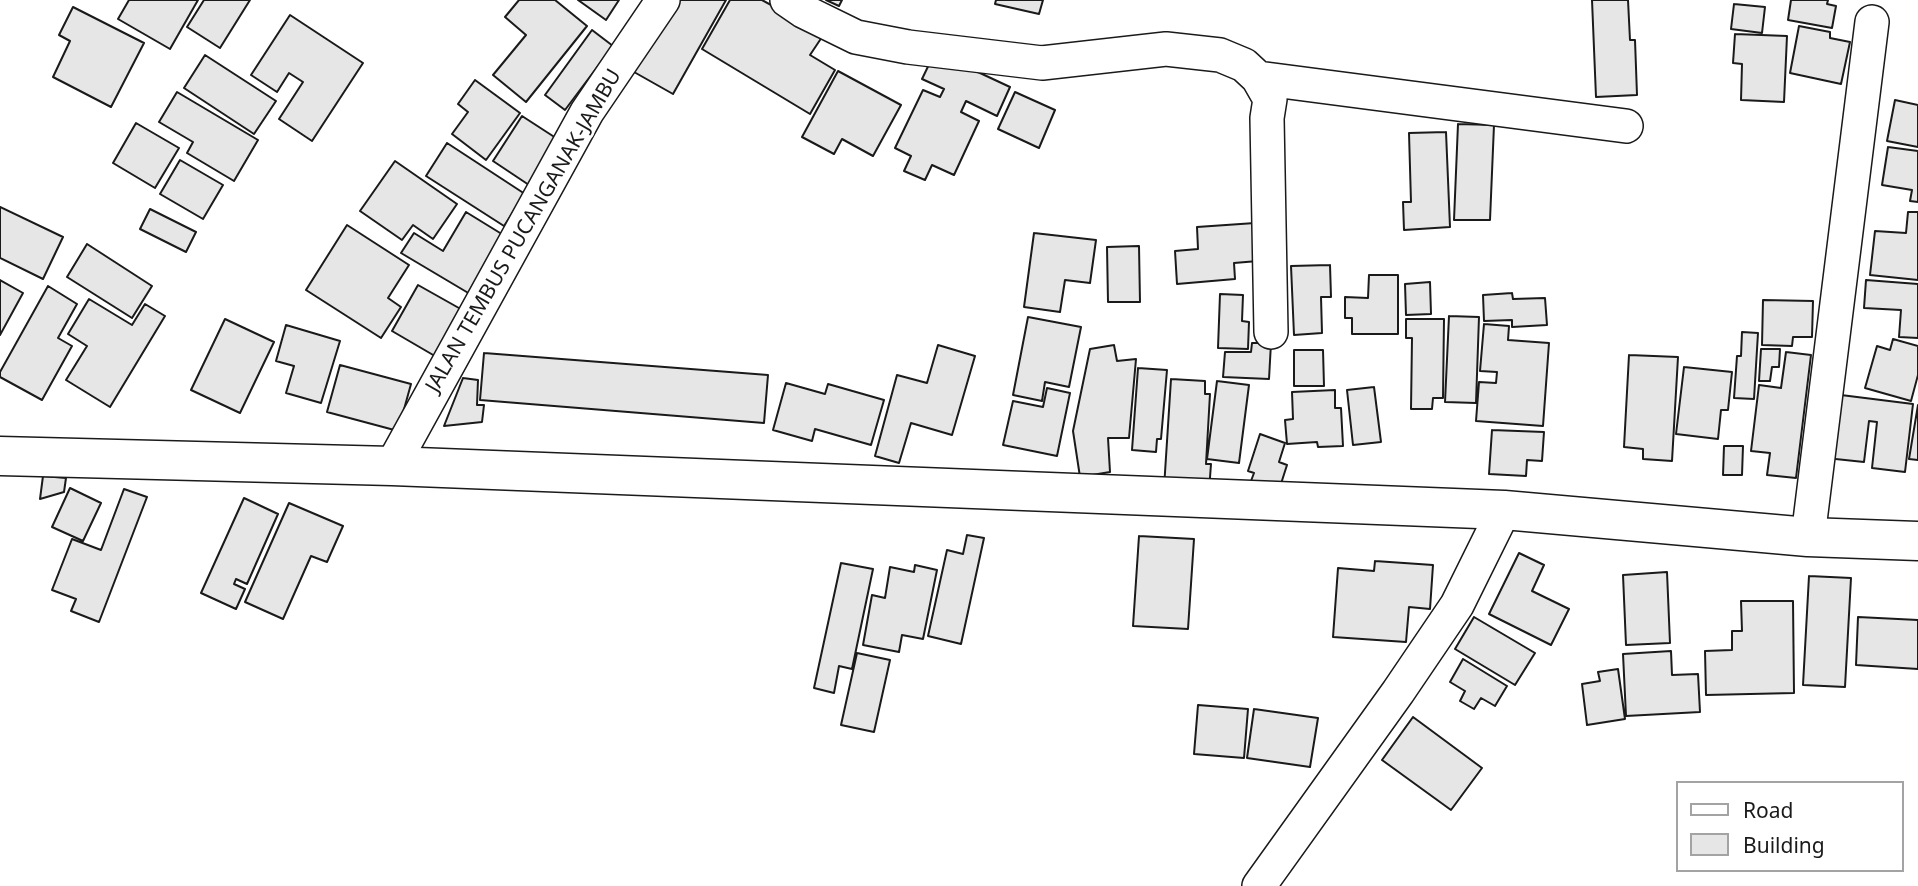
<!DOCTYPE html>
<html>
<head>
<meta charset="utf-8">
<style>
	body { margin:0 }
	#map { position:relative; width:1918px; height:886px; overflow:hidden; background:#fff; font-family:"Noto Sans",sans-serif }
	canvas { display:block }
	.legend { position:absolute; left:1676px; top:781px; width:228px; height:91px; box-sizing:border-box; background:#fff; border:2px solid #a3a3a3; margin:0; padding:9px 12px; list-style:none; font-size:21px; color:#1a1a1a }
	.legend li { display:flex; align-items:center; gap:14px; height:35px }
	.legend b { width:35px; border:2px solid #a3a3a3 }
</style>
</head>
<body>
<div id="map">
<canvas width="1918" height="886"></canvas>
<ul class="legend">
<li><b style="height:9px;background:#fff"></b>Road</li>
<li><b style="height:19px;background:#e6e6e6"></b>Building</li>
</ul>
</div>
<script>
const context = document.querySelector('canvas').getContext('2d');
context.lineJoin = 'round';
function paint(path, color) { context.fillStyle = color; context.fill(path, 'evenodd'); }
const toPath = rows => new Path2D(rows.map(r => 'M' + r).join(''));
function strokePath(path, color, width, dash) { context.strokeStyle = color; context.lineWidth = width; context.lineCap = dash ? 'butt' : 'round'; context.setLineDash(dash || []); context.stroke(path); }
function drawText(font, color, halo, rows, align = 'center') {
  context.font = font + ' "Noto Sans",sans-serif'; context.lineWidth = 5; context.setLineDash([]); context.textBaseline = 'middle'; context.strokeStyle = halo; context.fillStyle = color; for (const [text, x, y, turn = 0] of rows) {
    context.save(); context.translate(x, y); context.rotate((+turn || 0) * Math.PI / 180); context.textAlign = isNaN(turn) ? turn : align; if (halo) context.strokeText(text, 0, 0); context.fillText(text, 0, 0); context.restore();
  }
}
const building = toPath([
	[129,0,198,0,170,49,118,19,129,0],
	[204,0,250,0,220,48,187,27,204,0],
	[519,0,555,0,587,26,526,102,493,75,526,35,505,17,519,0],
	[578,0,619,0,606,20,578,0],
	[674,0,726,0,673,94,634,72,674,0],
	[730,0,762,0,824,34,810,55,835,70,810,114,702,49,730,0],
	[826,0,842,0,839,6,826,0],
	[996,0,1043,0,1039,14,995,4,996,0],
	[1592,0,1628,0,1630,40,1635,40,1637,95,1596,97,1592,0],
	[1791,0,1828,0,1827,4,1836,6,1832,28,1788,20,1791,0],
	[1734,4,1765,7,1762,33,1731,29,1734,4],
	[73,7,144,43,111,107,53,77,70,41,59,35,73,7],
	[290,15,363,63,312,141,279,119,303,82,289,73,277,92,251,75,290,15],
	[1799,26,1830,32,1830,38,1850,42,1841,84,1790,73,1799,26],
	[592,30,613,46,565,110,545,95,592,30],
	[1735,34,1787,36,1784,102,1741,100,1742,64,1733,63,1735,34],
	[935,52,1010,87,997,116,966,101,961,112,979,121,954,175,932,165,925,180,904,171,911,156,895,148,923,90,940,97,944,89,922,79,935,52],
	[205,55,276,101,254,134,184,88,205,55],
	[838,71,901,105,873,156,842,139,834,154,802,137,838,71],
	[475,80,520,113,486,160,452,134,468,112,458,104,475,80],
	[177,92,258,140,234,181,187,153,193,142,159,122,177,92],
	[1015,92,1055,110,1039,148,998,129,1015,92],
	[1895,100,1918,105,1918,147,1887,141,1895,100],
	[522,116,559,140,529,185,493,161,522,116],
	[136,123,179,148,155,188,113,163,136,123],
	[1458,124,1494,125,1490,220,1454,220,1458,124],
	[1446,132,1450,227,1404,230,1403,202,1411,202,1409,133,1446,132],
	[447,143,525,194,504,226,426,176,447,143],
	[1888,147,1918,151,1918,202,1910,201,1912,190,1882,185,1888,147],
	[180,160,223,185,203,219,160,194,180,160],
	[395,161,457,204,433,239,413,225,402,240,360,211,395,161],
	[0,207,63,237,43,279,0,258,0,207],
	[150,209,196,232,186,252,140,229,150,209],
	[466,212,505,236,470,294,401,253,414,233,443,251,466,212],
	[1908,212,1918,212,1918,280,1870,275,1875,231,1906,233,1908,212],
	[1255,223,1258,261,1234,263,1235,279,1177,284,1175,251,1198,249,1197,227,1255,223],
	[347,225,409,265,388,298,401,307,381,338,306,290,347,225],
	[1034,233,1096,240,1090,283,1065,280,1060,312,1024,307,1034,233],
	[87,244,152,286,132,318,67,277,87,244],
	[1139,246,1140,302,1108,302,1107,247,1139,246],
	[1330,265,1331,297,1321,297,1322,333,1294,335,1291,266,1330,265],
	[1369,275,1398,275,1398,334,1352,334,1352,318,1345,318,1345,297,1368,298,1369,275],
	[0,280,23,293,0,335,0,280],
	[1866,280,1918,284,1918,338,1899,337,1901,310,1864,308,1866,280],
	[1430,282,1431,314,1406,315,1405,284,1430,282],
	[418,285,466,312,440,359,392,331,418,285],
	[48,286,77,304,58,338,72,346,42,400,0,377,0,372,48,286],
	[1512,293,1513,299,1545,298,1547,325,1512,327,1512,320,1484,321,1483,295,1512,293],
	[1220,294,1243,295,1242,321,1249,322,1248,349,1218,348,1220,294],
	[89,299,132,325,145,304,165,316,110,407,66,380,87,346,68,334,89,299],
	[1763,300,1813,301,1812,337,1793,337,1792,346,1762,345,1763,300],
	[1449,316,1479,317,1476,403,1445,402,1449,316],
	[1028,317,1081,327,1069,387,1045,382,1042,401,1013,395,1028,317],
	[225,319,274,342,240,413,191,390,225,319],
	[1406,319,1444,319,1443,398,1433,398,1432,409,1411,409,1412,338,1406,338,1406,319],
	[1484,324,1509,326,1508,340,1549,343,1543,426,1476,421,1479,382,1496,383,1497,372,1480,371,1484,324],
	[286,325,340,341,321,403,286,393,294,366,276,361,286,325],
	[1742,332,1758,333,1754,399,1734,398,1737,356,1741,356,1742,332],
	[1893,339,1918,346,1918,375,1911,401,1865,388,1877,346,1890,350,1893,339],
	[1252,343,1271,343,1269,379,1223,377,1225,352,1251,352,1252,343],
	[938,345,975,356,952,435,911,423,899,463,875,456,897,375,927,383,938,345],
	[1114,345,1117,361,1136,359,1129,438,1108,438,1110,472,1080,477,1073,431,1090,349,1114,345],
	[1761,349,1780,349,1779,367,1772,367,1770,381,1759,381,1761,349],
	[1294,350,1323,350,1324,386,1294,386,1294,350],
	[1786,352,1811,355,1796,478,1767,475,1770,453,1751,451,1759,385,1781,388,1786,352],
	[484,353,768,375,764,423,480,400,484,353],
	[1629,355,1678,357,1672,461,1643,459,1643,449,1624,447,1629,355],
	[340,365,411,384,398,431,327,412,340,365],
	[1684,367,1732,372,1728,410,1721,410,1718,439,1676,434,1684,367],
	[1138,368,1167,370,1161,439,1157,439,1156,452,1132,450,1138,368],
	[463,378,478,380,477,405,484,405,482,422,444,426,463,378],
	[1171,379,1205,381,1205,394,1210,394,1206,464,1211,464,1209,491,1164,488,1171,379],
	[1217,381,1249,385,1239,463,1207,459,1217,381],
	[786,383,825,394,828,384,884,400,871,445,815,429,812,441,773,430,786,383],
	[1374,387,1381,442,1353,445,1347,390,1374,387],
	[1047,388,1070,393,1057,456,1003,445,1013,401,1043,407,1047,388],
	[1335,390,1335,408,1341,408,1343,446,1318,447,1317,442,1287,444,1285,420,1293,419,1292,392,1335,390],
	[1833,394,1913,404,1905,472,1872,468,1877,422,1869,421,1864,462,1826,458,1833,394],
	[1918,405,1918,460,1909,459,1918,405],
	[1492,430,1544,432,1542,461,1527,460,1526,476,1489,474,1492,430],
	[1260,434,1285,443,1279,462,1287,465,1279,490,1251,481,1254,473,1248,471,1260,434],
	[1724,446,1743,446,1742,475,1723,475,1724,446],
	[43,476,66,478,64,492,40,499,43,476],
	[70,488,101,503,83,541,52,527,70,488],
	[124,489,147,497,99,622,71,611,76,599,52,590,72,539,101,550,124,489],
	[244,498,278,514,247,584,236,579,234,584,245,589,236,609,201,593,244,498],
	[289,503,343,526,327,562,311,556,283,619,245,602,289,503],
	[967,535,984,538,961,644,928,636,947,550,963,554,967,535],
	[1139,536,1194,539,1188,629,1133,626,1139,536],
	[1519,553,1544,565,1532,591,1569,609,1551,645,1489,614,1519,553],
	[1375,561,1433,565,1430,609,1409,607,1406,642,1333,637,1338,568,1374,571,1375,561],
	[841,563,873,569,852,669,839,666,834,693,814,688,841,563],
	[915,565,937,570,923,639,902,635,899,652,863,645,872,595,885,598,890,567,914,572,915,565],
	[1667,572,1670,643,1626,645,1623,575,1667,572],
	[1809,576,1851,578,1845,687,1803,685,1809,576],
	[1741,601,1793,601,1794,693,1706,695,1705,651,1732,650,1732,631,1742,631,1741,601],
	[1474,617,1535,653,1515,685,1455,649,1474,617],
	[1858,617,1918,620,1918,669,1856,665,1858,617],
	[1671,651,1672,675,1698,674,1700,712,1626,716,1623,654,1671,651],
	[857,653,890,660,874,732,841,725,857,653],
	[1463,659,1507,686,1495,706,1481,698,1474,709,1460,701,1465,691,1450,682,1463,659],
	[1618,669,1625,719,1587,725,1582,684,1600,681,1598,672,1618,669],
	[1198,705,1248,709,1244,758,1194,754,1198,705],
	[1254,709,1318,718,1310,767,1247,758,1254,709],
	[1413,717,1482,768,1451,810,1382,760,1413,717]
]);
paint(building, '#e6e6e6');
strokePath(building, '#1a1a1a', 2);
const minor = toPath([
	[787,0,803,11,856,37,908,47,1042,63,1166,49,1220,55,1244,65,1258,78,1270,99,1267,118,1271,332],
	[1258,78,1626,126],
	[392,466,587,112,663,0],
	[1808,537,1872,22],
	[1259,886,1398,692,1457,605,1504,510]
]);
const highway = toPath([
	[0,456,392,466,1504,510,1808,537,1918,541]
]);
strokePath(minor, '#1a1a1a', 36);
strokePath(highway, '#1a1a1a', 41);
strokePath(minor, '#fff', 33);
strokePath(highway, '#fff', 38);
drawText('21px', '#1a1a1a', '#fff', [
	["JALAN TEMBUS PUCANGANAK-JAMBU",524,231,-60]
]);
</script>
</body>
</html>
